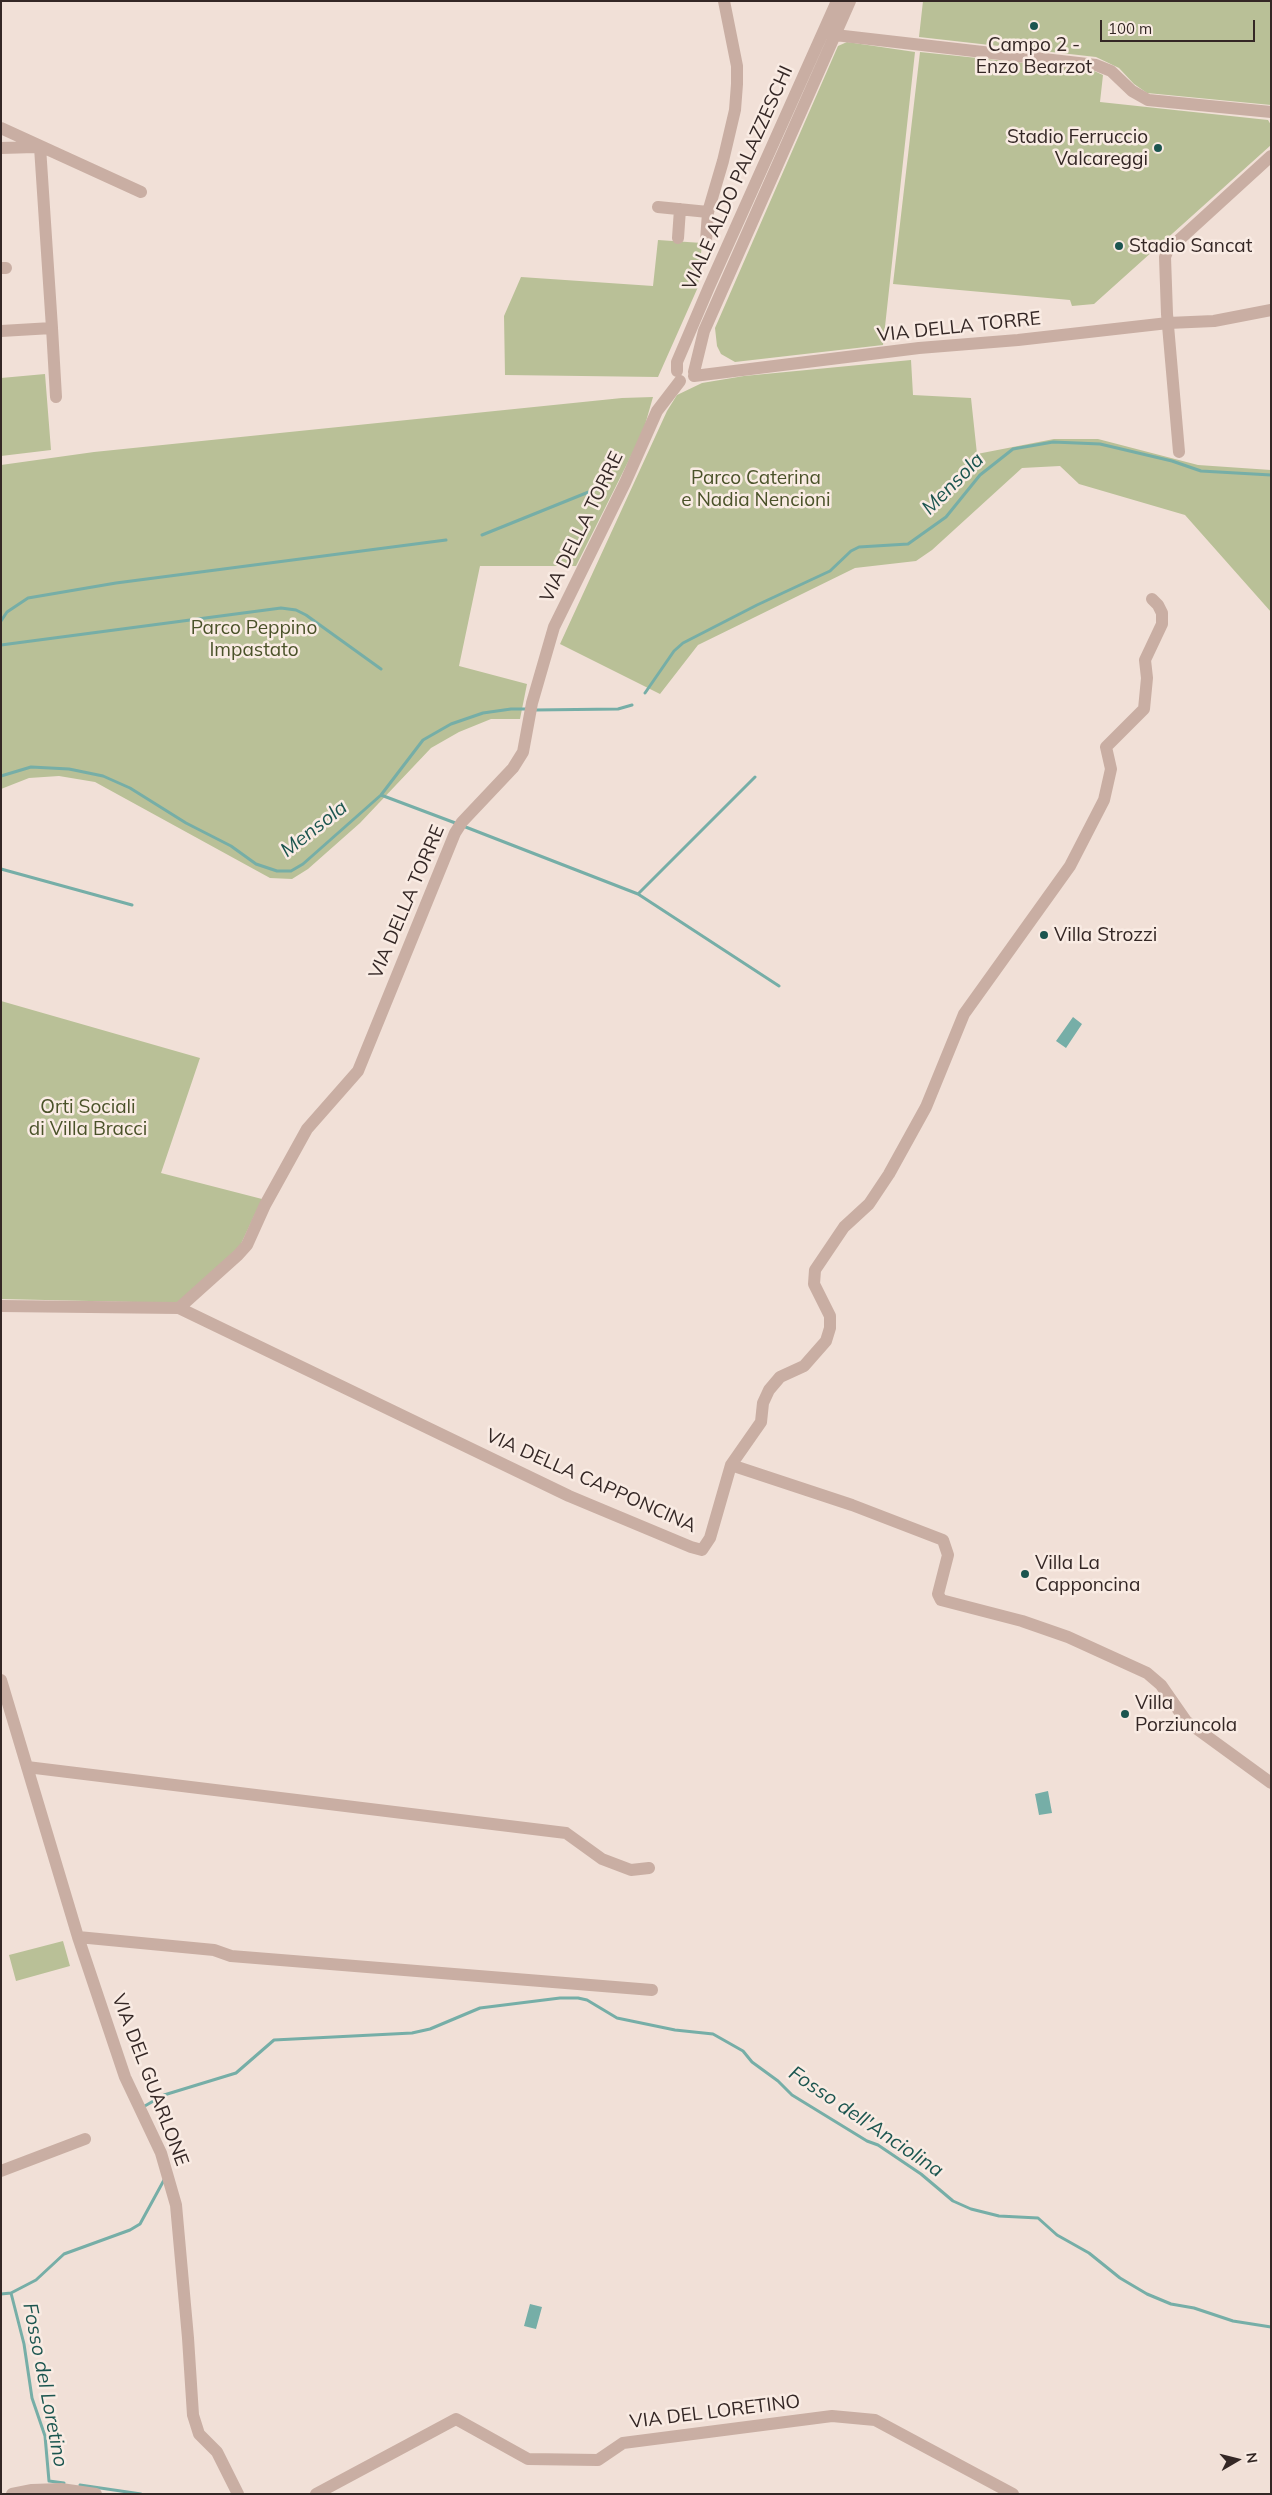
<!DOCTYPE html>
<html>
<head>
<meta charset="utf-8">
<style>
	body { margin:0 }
	#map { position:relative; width:1272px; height:2495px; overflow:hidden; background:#f1e0d7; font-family:Mulish,sans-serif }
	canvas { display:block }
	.frame { position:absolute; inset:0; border:2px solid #342725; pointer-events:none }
	.north { position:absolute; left:1212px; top:2435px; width:50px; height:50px; -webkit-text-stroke:4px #f9ebe3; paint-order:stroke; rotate:82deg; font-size:14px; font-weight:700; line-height:20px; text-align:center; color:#342725 }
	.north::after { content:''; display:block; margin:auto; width:18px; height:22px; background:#342725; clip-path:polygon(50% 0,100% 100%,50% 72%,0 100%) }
	.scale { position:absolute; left:1100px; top:20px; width:155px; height:22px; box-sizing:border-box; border:2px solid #342725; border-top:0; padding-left:6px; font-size:15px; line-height:18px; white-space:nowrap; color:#342725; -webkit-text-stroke:4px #f9ebe3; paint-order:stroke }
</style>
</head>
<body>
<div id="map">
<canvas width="1272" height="2495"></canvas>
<div class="frame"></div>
<div class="north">N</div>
<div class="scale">100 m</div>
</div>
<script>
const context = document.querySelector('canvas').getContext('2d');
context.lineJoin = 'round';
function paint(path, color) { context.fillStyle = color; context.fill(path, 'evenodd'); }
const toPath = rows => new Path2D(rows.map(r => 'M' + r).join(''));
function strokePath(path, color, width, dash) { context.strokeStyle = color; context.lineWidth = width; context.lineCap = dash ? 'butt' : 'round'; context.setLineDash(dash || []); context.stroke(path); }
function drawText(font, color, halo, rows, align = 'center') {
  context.font = font + ' Mulish,sans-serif'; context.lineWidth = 5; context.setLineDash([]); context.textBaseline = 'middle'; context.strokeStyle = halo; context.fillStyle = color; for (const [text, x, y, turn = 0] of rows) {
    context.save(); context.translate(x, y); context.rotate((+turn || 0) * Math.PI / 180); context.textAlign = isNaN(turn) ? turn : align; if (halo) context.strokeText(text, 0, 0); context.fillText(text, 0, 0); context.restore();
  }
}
paint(toPath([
	[923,1,1271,1,1271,105,1147,93,1134,84,1119,68,1096,57,919,37],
	[847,42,915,52,883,345,735,362,721,354,717,346,715,328,838,46],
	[920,52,1092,70,1103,75,1100,102,1268,120,1271,125,1271,145,1094,304,1072,306,1070,300,893,284],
	[658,240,702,243,698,287,658,377,505,375,504,316,521,277,653,286],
	[911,360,913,395,971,398,977,454,1054,439,1098,439,1198,465,1271,470,1271,612,1185,515,1079,484,1060,466,1022,468,932,550,916,561,855,568,698,645,660,694,560,644,667,411,677,395,702,383,744,376],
	[45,374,51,450,1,456,1,378],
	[653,397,643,432,576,566,480,566,459,666,527,684,520,719,491,719,459,732,431,748,360,823,308,869,292,879,270,878,95,782,59,776,29,778,1,789,1,465,94,452,622,398],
	[1,1001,200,1058,161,1173,262,1199,240,1246,177,1303,1,1299],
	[63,1941,70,1966,16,1981,9,1955]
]), '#b9c097');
paint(toPath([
	[1073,1017,1082,1024,1066,1048,1056,1041],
	[1048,1791,1052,1813,1039,1815,1035,1794],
	[530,2304,542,2307,536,2329,524,2326]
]), '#76aea7');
strokePath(toPath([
	[482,535,606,485],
	[1,621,7,612,28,598,116,583,446,540],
	[1,645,281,608,296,610,306,615,381,669],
	[645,693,674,651,683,643,757,605,830,571,851,551,859,547,908,544,946,517,980,475,1013,449,1053,442,1100,444,1172,461,1201,471,1271,475],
	[534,710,618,709,632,705],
	[1,776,31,767,69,769,103,776,130,788,186,823,231,846,256,864,277,871,291,871,303,864,381,795,423,740,451,724,483,713,511,709,528,709],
	[381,795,458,824],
	[463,826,638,894,779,986],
	[1,869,132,905],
	[638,894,755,777],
	[143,2107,164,2095,236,2073,274,2040,412,2033,430,2029,480,2008,560,1998,578,1998,587,2000,617,2018,675,2030,713,2034,743,2051,752,2062,778,2081,792,2095,867,2141,878,2145,921,2174,953,2201,971,2209,999,2216,1038,2218,1057,2235,1089,2253,1120,2278,1147,2294,1171,2304,1194,2308,1233,2321,1271,2327],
	[11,2293,24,2344,32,2398,45,2436,49,2481,64,2483],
	[1,2294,11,2293,36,2280,64,2254,130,2230,140,2224,164,2180],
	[80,2485,141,2494]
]), '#76aea7', 3);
strokePath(toPath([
	[824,31,835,35,1096,65,1111,71,1132,91,1148,100,1271,112],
	[1,128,141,192],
	[40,147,52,328],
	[1,148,35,147],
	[658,207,708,212],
	[678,238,680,209],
	[706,241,708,212,723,161,735,110,737,84,737,66,724,1],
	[1,268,6,268],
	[1,331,52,328,56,397],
	[677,371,677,362,709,287,837,1],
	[694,372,704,331,850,1],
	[694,376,919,348,1018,340,1168,323,1214,321,1271,310],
	[1179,452,1167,314,1165,257,1168,250,1271,156],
	[1,1306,179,1308,569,1496,691,1547,702,1550,710,1538,731,1465,761,1422,763,1403,769,1390,780,1377,804,1366,826,1341,830,1328,830,1316,814,1284,815,1270,844,1227,869,1204,889,1174,926,1107,964,1014,1070,866,1104,800,1111,769,1106,747,1144,709,1147,678,1145,660,1162,624,1162,613,1158,605,1152,599],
	[179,1308,238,1255,247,1245,265,1205,307,1129,358,1071,455,833,462,822,513,768,523,752,532,703,554,627,625,483,657,411,680,381],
	[731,1465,852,1505,943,1540,948,1555,938,1594,941,1600,1022,1621,1068,1637,1147,1673,1161,1685,1186,1721,1271,1783],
	[1,1680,78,1937,125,2077,161,2153,176,2205,188,2338,193,2415,199,2434,217,2452,238,2494],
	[27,1767,566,1833,602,1859,631,1870,649,1868],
	[78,1937,214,1950,231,1956,652,1990],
	[1,2171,85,2139],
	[12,2494,32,2490,61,2489,96,2494],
	[316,2494,456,2419,528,2459,598,2460,623,2443,832,2416,875,2420,1013,2494]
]), '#c9aea3', 12);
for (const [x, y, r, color] of [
	[1034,26,5,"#1b554f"],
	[1158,148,5,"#1b554f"],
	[1119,246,5,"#1b554f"],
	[1044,935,5,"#1b554f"],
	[1025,1574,5,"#1b554f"],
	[1125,1714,5,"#1b554f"]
]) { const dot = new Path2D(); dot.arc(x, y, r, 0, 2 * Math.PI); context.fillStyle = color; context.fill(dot); strokePath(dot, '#f9ebe3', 2); }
drawText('19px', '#342725', '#f9ebe3', [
	["Campo 2 -",1034,45,"center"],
	["Enzo Bearzot",1034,67,"center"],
	["Stadio Ferruccio",1148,137,"right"],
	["Valcareggi",1148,159,"right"],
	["Stadio Sancat",1129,246],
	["Villa Strozzi",1054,935],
	["Villa La",1035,1563],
	["Capponcina",1035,1585],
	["Villa",1135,1703],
	["Porziuncola",1135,1725]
], 'left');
drawText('19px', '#342725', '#f9ebe3', [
	["VIALE ALDO PALAZZESCHI",738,178,-66],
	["VIA DELLA TORRE",959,327,-6],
	["VIA DELLA TORRE",582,527,-64],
	["VIA DELLA TORRE",407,902,-67],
	["VIA DELLA CAPPONCINA",591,1481,24],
	["VIA DEL GUARLONE",150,2080,69],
	["VIA DEL LORETINO",715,2412,-7]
]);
drawText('19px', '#4a5229', '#f9ebe3', [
	["Parco Caterina",756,478],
	["e Nadia Nencioni",756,500],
	["Parco Peppino",254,628],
	["Impastato",254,650],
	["Orti Sociali",88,1107],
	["di Villa Bracci",88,1129]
]);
drawText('italic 20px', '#1b554f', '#f9ebe3', [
	["Mensola",953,484,-45],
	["Mensola",314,829,-38],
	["Fosso dell'Anciolina",866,2122,34],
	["Fosso del Loretino",45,2385,79]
]);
</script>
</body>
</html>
